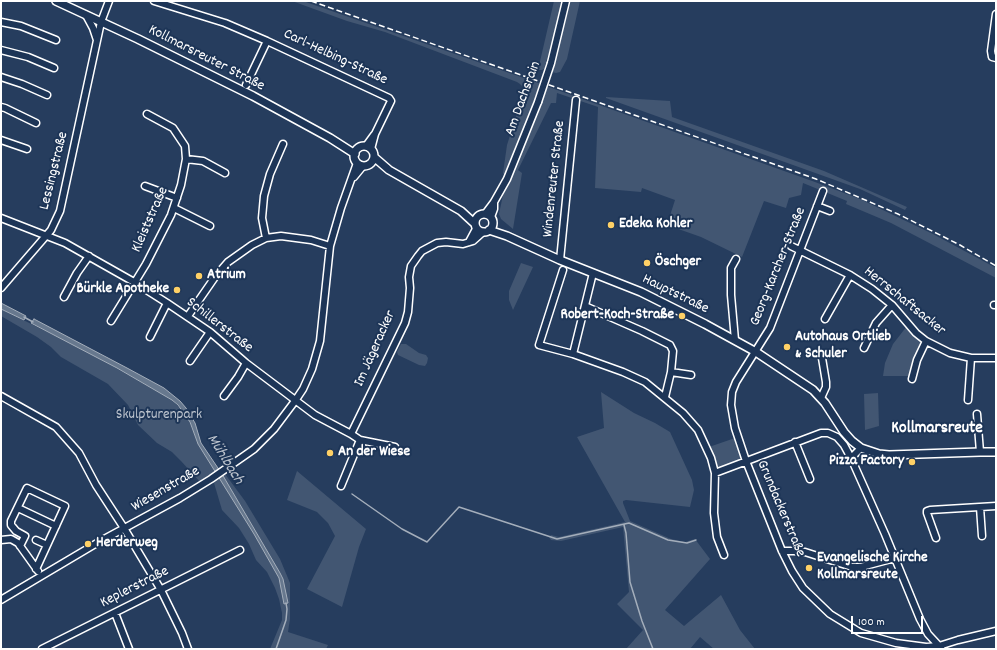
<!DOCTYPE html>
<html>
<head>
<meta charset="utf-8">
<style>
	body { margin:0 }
	#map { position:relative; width:997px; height:650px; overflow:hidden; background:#263d5e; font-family:Dekko,sans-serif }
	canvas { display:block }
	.frame { position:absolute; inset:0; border:2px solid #fff; pointer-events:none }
	.scale { position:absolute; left:851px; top:616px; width:72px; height:18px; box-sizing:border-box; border:2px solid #fff; border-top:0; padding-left:5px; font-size:12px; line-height:14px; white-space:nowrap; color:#fff; -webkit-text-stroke:3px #1d3557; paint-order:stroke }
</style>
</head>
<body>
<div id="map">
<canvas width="997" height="650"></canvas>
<div class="frame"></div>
<div class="scale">100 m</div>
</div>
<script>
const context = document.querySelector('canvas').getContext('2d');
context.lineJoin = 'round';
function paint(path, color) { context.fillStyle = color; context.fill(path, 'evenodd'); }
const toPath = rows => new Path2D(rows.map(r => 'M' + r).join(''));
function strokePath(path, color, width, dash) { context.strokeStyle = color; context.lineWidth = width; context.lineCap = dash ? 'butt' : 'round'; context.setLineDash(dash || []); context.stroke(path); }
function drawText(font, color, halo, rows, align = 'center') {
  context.font = font + ' Dekko,sans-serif'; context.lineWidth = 4; context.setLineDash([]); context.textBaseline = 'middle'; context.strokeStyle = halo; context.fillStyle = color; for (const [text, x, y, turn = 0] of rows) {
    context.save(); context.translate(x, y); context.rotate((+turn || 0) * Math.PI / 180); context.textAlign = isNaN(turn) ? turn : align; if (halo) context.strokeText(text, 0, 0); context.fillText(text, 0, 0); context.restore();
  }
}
paint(toPath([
	[292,1,303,1,541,84,505,176,503,173,507,145,523,94,523,87,520,84,517,82,385,32,347,21],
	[554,1,563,1,560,17,544,69,542,70,538,70],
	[571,1,580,1,567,59,560,72,556,73,552,72],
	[546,86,815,182,860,199,933,234,985,262,996,268,996,278,891,223,846,204,847,201,803,183,801,195,789,198,786,208,764,201,742,257,701,237,667,225,675,200,642,188,641,192,595,188,598,107,557,93,556,103,551,103,518,170,522,173,513,229,501,219,499,214,500,209,503,195,524,146],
	[606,97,670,101,672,117,824,171,907,207,905,210,860,189,606,98],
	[521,263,533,267,513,310,509,300,509,291],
	[1,309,88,352,172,400,186,415,190,423,198,444,216,472,215,473,201,483,181,461,172,452,157,443,138,425,128,405,108,384,61,357,51,347,37,337,1,316],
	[907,326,924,341,915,357,909,376,883,376,885,363,893,344],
	[401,344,406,344,419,353,426,355,428,358,427,363,425,366,419,365,398,355,397,352],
	[601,392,634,413,655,423,670,432,692,480,694,490,690,507,626,500,623,501,623,503,630,521,671,539,685,542,695,539,710,559,665,610,684,626,721,595,740,630,755,649,714,649,700,637,690,649,626,649,643,630,617,604,629,592,623,527,561,541,551,540,549,537,551,535,559,537,625,522,577,437,604,428],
	[878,393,879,426,865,430,864,394],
	[735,438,741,457,740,460,721,468,717,466,709,447],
	[297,471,366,529,359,547,342,607,307,589,335,536,328,523,317,512,287,500],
	[225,474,245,501,280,559,290,583,290,619,288,632,328,645,326,649,270,649,282,620,282,613,279,599,275,588,267,572,256,560,249,544,239,528,222,510,214,483]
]), '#425672');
const water = toPath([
	[1,303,26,316,24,320,1,309,1,303],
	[34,319,127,368,164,388,180,401,186,408,195,423,201,443,222,474,280,573,283,579,288,603,284,604,279,578,254,534,198,444,190,422,178,405,172,400,117,368,31,323,34,319]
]);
paint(water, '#67788e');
strokePath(water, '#a4aebb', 1);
strokePath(toPath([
	[24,317,33,322],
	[352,494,402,529,427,542,459,507,557,539,629,523,668,540,687,543,696,540],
	[624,525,626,533,630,582,642,621,653,649],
	[276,649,286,620,287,609,286,603]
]), '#a4aebb', 1.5);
const minor = toPath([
	[154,1,225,23,267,41,389,98,391,101,375,134,371,149],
	[996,14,991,51,992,57,996,58],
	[86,15,93,28,97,40],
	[1,22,21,26,56,40],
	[1,50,28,57,54,68],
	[551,63,566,1],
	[1,77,22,84,47,95],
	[246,85,267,41],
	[1,107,5,108,36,123],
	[1,140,27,149],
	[366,146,374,135],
	[186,159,203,161,225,173],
	[354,177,363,166],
	[145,186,177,198],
	[823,191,770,328,736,382,732,392,731,405,735,428,746,461,782,551,792,571,803,588,830,614,861,633,896,643,926,647,939,646,958,640,996,631],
	[817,206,830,211],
	[174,208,210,226],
	[485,214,494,202,507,179,538,102],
	[491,217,494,209,494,202],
	[1,218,65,243,134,282,167,303,210,332,246,363,315,415,351,434,360,440,395,447],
	[266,238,262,218,264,196,270,174,283,144],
	[469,242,476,229],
	[791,246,850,275,872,289,892,305,916,333,926,341,950,353,971,358,996,358],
	[560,260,576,100],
	[563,270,539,345,573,354,623,372,645,382,683,413,698,430,711,458,715,473,714,513,717,537,724,555],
	[1,288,51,230,60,211,101,22,109,1],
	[64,297,77,273,89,256],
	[994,305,996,305],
	[585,306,642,331,670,345,673,351,671,372,665,397],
	[188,316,215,277,228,262,252,245,266,238,281,236,311,240,330,246],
	[825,319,850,275],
	[111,321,146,264,171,215,181,185,186,159,185,146,173,128,147,114],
	[150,337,167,303],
	[735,340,731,295,731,268,736,259],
	[864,348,876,323,892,305],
	[573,354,593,273],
	[190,361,210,332],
	[671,372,691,375],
	[912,379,917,360,926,341],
	[1,396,56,427,79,453,96,485,124,528,161,590,182,633,188,649],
	[224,396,238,377,246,363],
	[821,398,826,387,826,382,822,358],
	[968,400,971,358],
	[977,414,980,452],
	[351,434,405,323,408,312,410,288,409,277,411,266,418,256,422,251,437,243,446,242,463,244,473,241,483,232],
	[795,442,810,479],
	[851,458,861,448],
	[715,473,821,433,828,433,837,437,844,445,851,458,885,534,920,619,928,634,941,648],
	[341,486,360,440],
	[980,507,982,536],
	[18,508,56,526],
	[936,538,927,513,927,511,930,510,996,506],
	[1,540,11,539,18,543,38,571],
	[36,540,47,545],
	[20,546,25,536,16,531,11,525,11,521,27,488,65,506,36,569],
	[782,551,794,551,805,552,852,567,861,567,895,558],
	[1,600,97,543,180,498,211,479,254,449,274,429,295,401,303,389,312,369,320,341,330,246,341,208,357,163],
	[115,613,129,649],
	[42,649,240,550]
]);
const major = toPath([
	[56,1,138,39,253,96,330,138,355,154],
	'354 156a10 10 0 1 1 20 0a10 10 0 1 1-20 0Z',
	[374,157,389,170,461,211,474,223],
	'475 223a9 9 0 1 1 18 0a9 9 0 1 1-18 0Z',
	[489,230,507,236,560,260,641,292,705,324,756,352,813,390,825,403,844,432,852,441,861,448,879,454,889,455,980,452,996,452]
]);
strokePath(minor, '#fff', 9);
strokePath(major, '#fff', 10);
strokePath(minor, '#1d3557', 6);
strokePath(major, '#1d3557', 7);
strokePath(toPath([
	[311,1,816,179,898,214,960,245,996,266]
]), '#fff', 1.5, [6, 3]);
const minorBridge = toPath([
	[538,102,551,63]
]);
strokePath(minorBridge, '#fff', 9, []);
strokePath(minorBridge, '#1d3557', 6);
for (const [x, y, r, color] of [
	[611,225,4,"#ffd166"],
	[647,263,4,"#ffd166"],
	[199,276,4,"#ffd166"],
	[177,290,4,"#ffd166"],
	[682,316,4,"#ffd166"],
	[787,347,4,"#ffd166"],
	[330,453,4,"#ffd166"],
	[912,462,4,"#ffd166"],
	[88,544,4,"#ffd166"],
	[809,568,4,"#ffd166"]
]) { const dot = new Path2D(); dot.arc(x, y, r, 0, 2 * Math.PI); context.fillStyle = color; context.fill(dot); strokePath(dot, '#1d3557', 1.5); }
drawText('15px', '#fff', '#1d3557', [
	["Carl-Helbing-Straße",335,58,25],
	["Kollmarsreuter Straße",206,59,27],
	["Am Dachsrain",524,99,-70],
	["Lessingstraße",55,171,-76],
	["Windenreuter Straße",555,179,-84],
	["Kleiststraße",151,220,-66],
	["Georg-Karcher-Straße",779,267,-68],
	["Hauptstraße",675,295,26],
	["Herrschaftsacker",904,302,39],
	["Schillerstraße",219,326,38],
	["Im Jägeracker",376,349,-66],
	["Wiesenstraße",166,490,-30],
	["Grundackerstraße",780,509,67],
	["Keplerstraße",135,588,-27]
]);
drawText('bold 15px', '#fff', '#1d3557', [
	["Edeka Kohler",619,225],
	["Öschger",655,263],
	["Atrium",207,276],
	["Bürkle Apotheke",169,290,"right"],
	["Robert-Koch-Straße",674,316,"right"],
	["Autohaus Ortlieb",795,338],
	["& Schuler",795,355],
	["An der Wiese",338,453],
	["Pizza Factory",904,462,"right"],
	["Herderweg",96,544],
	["Evangelische Kirche",817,559],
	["Kollmarsreute",817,576]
], 'left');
drawText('15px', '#bdc4ce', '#1d3557', [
	["Skulpturenpark",159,416]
]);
drawText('italic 16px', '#bbc2cc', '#1d3557', [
	["Mühlbach",224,460,58]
]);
drawText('bold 17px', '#fff', '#1d3557', [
	["Kollmarsreute",937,430]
]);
</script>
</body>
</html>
